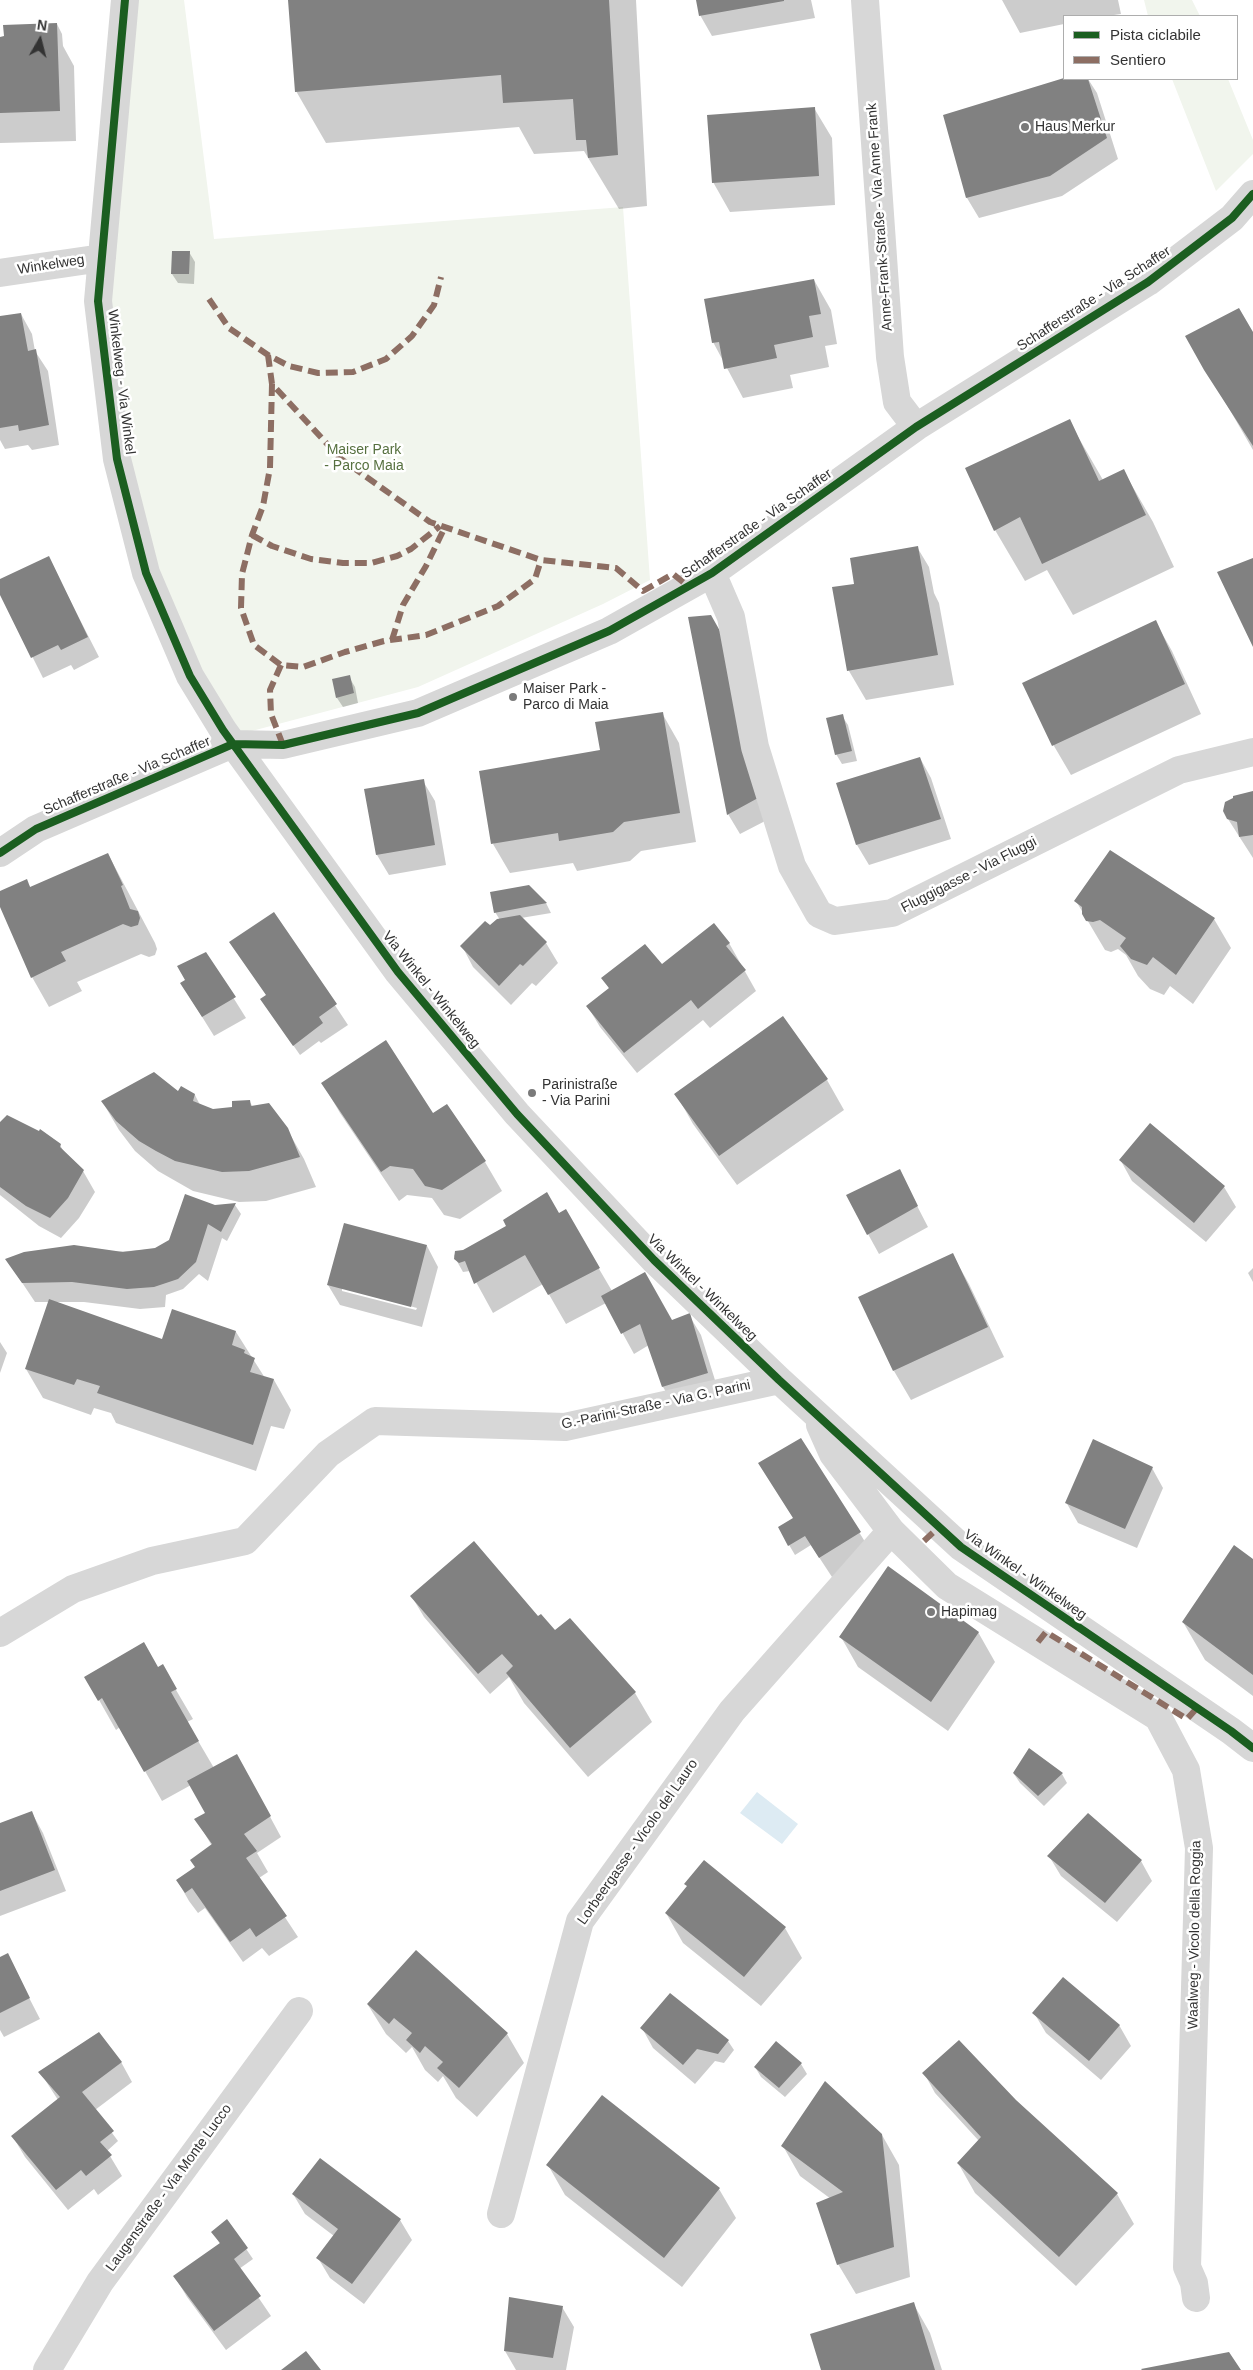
<!DOCTYPE html>
<html>
<head>
<meta charset="utf-8">
<style>
	body { margin:0 }
	#map { position:relative; width:1253px; height:2370px; overflow:hidden; background:#fff; font-family:Arial,sans-serif }
	canvas { display:block }
	.legend { position:absolute; left:1063px; top:15px; width:175px; height:65px; box-sizing:border-box; background:#fff; border:1px solid #adadad; margin:0; padding:6px 9px; list-style:none; font-size:15px; color:#333 }
	.legend li { display:flex; align-items:center; gap:10px; height:25px }
	.legend b { width:25px; border:1px solid #adadad }
	.north { position:absolute; left:15px; top:15px; width:50px; height:50px; -webkit-text-stroke:4px #fff; paint-order:stroke; rotate:8deg; font-size:14px; font-weight:700; line-height:20px; text-align:center; color:#333 }
	.north::after { content:''; display:block; margin:auto; width:18px; height:22px; background:#333; clip-path:polygon(50% 0,100% 100%,50% 72%,0 100%) }
</style>
</head>
<body>
<div id="map">
<canvas width="1253" height="2370"></canvas>
<ul class="legend">
<li><b style="height:6px;background:#1b5e20"></b>Pista ciclabile</li>
<li><b style="height:6px;background:#8d6e63"></b>Sentiero</li>
</ul>
<div class="north">N</div>
</div>
<script>
const context = document.querySelector('canvas').getContext('2d');
context.lineJoin = 'round';
function paint(path, color) { context.fillStyle = color; context.fill(path, 'evenodd'); }
const toPath = rows => new Path2D(rows.map(r => 'M' + r).join(''));
function strokePath(path, color, width, dash) { context.strokeStyle = color; context.lineWidth = width; context.lineCap = dash ? 'butt' : 'round'; context.setLineDash(dash || []); context.stroke(path); }
function drawText(font, color, halo, rows, align = 'center') {
  context.font = font + ' Arial,sans-serif'; context.lineWidth = 5; context.setLineDash([]); context.textBaseline = 'middle'; context.strokeStyle = halo; context.fillStyle = color; for (const [text, x, y, turn = 0] of rows) {
    context.save(); context.translate(x, y); context.rotate((+turn || 0) * Math.PI / 180); context.textAlign = isNaN(turn) ? turn : align; if (halo) context.strokeText(text, 0, 0); context.fillText(text, 0, 0); context.restore();
  }
}
paint(toPath([
	[138,0,184,0,214,239,623,207,650,580,603,604,418,687,233,736,152,571,126,456,110,302],
	[1144,0,1192,0,1200,16,1148,16],
	[1172,79,1228,79,1253,140,1253,154,1216,191]
]), '#f1f5ed');
paint(toPath([
	[757,1792,798,1824,782,1844,740,1813]
]), '#ddebf3');
paint(toPath([
	[289,0,636,0,647,206,619,209,584,151,534,154,519,127,326,143,296,91],
	[697,0,811,0,815,18,712,36,700,15],
	[1002,0,1118,0,1121,14,1107,16,1064,16,1064,24,1020,33],
	[57,24,62,34,63,46,74,66,76,141,0,143,0,38],
	[1066,79,1088,79,1097,93,1118,159,1062,196,979,218,967,198,944,116],
	[814,108,832,138,835,205,730,212,713,182],
	[189,252,195,262,194,284,178,283,172,274],
	[814,280,831,310,837,344,825,346,829,367,790,375,793,388,743,398,713,342],
	[21,314,32,334,35,351,48,371,59,445,32,450,28,445,5,449,0,440,0,317],
	[1253,333,1253,450,1187,336],
	[1069,421,1103,480,1123,470,1153,522,1174,567,1073,615,1047,570,1025,581,995,530],
	[917,547,929,567,934,593,939,603,954,685,866,700,849,671,856,584],
	[48,557,99,657,74,670,71,665,43,678,0,592,0,581],
	[689,618,769,819,740,834,728,814],
	[1155,621,1172,651,1201,714,1071,775,1054,746,1024,683],
	[349,677,355,687,358,703,343,707,337,698],
	[662,713,679,743,696,842,641,851,630,861,577,871,573,863,510,873,493,844,602,751],
	[842,716,848,725,857,761,842,764,836,754],
	[920,758,931,778,951,839,869,865,857,845,838,784],
	[423,781,435,801,446,865,389,875,377,855,365,790],
	[1253,793,1253,858,1228,819],
	[108,854,155,943,157,949,155,955,149,957,141,954,77,982,82,991,49,1007,32,977,0,904,0,892,26,881,31,888],
	[529,886,546,903,551,913,521,918,546,943,558,963,536,986,532,983,511,1005,473,967,462,946,500,920,495,912],
	[1076,901,1214,919,1231,948,1193,1004,1170,986,1164,995,1150,989,1138,976,1126,955,1118,949,1111,952,1105,950],
	[274,913,348,1025,321,1043,319,1041,300,1055,268,1009,268,997,231,943],
	[729,943,756,991,710,1028,703,1020,637,1073,600,1027,588,1007,610,990,603,978,662,966],
	[206,954,246,1018,214,1036,181,983,187,980],
	[827,1080,844,1110,737,1185,693,1124,676,1094],
	[323,1084,433,1114,485,1162,502,1191,460,1219,444,1215,432,1198,407,1195,399,1201,340,1113],
	[178,1092,195,1095,200,1105,213,1110,233,1108,249,1101,253,1107,287,1129,304,1159,316,1187,266,1201,239,1202,193,1191,158,1171,135,1151,119,1130,102,1101],
	[0,1124,60,1145,65,1154,83,1171,95,1192,79,1218,61,1238,39,1226,0,1195],
	[1150,1125,1224,1187,1236,1207,1206,1242,1132,1181,1121,1161],
	[899,1171,928,1227,879,1254,868,1234],
	[235,1205,241,1214,227,1241,222,1238,208,1281,199,1274,183,1289,166,1295,165,1307,140,1309,84,1302,55,1302,163,1340,236,1332,265,1378,274,1380,291,1410,284,1429,271,1426,256,1471,116,1423,111,1413,94,1408,91,1415,43,1398,26,1369,49,1302,35,1302,7,1260,155,1249,170,1241,215,1206],
	[565,1211,612,1291,672,1321,689,1315,701,1335,719,1393,675,1407,663,1387,649,1345,634,1354,606,1303,566,1324,543,1284,493,1313,470,1271,463,1272,454,1256,456,1252,463,1251],
	[427,1246,438,1267,422,1327,340,1305,328,1285],
	[342,1288,417,1308,416,1310,342,1291],
	[952,1254,969,1284,1004,1357,911,1400,894,1371],
	[1253,1268,1253,1282,1248,1273],
	[0,1342,7,1353,0,1373],
	[801,1439,872,1553,832,1577,811,1545,795,1555,779,1528,794,1518],
	[1152,1468,1163,1488,1137,1548,1078,1523,1066,1502],
	[1253,1561,1253,1696,1205,1660,1183,1622],
	[412,1597,554,1631,570,1619,635,1693,652,1722,588,1777,524,1703,509,1677,490,1694,424,1617],
	[978,1632,995,1662,948,1731,858,1667,841,1637],
	[162,1666,193,1719,187,1722,214,1768,248,1776,281,1837,257,1853,268,1872,259,1878,298,1937,269,1956,262,1948,243,1962,205,1908,198,1913,189,1901,177,1880,196,1867,212,1846,196,1819,207,1813,191,1785,162,1801,120,1727,116,1730,86,1677,158,1669],
	[1014,1774,1062,1774,1067,1783,1044,1806,1020,1783],
	[32,1813,43,1833,66,1891,0,1916,0,1825],
	[1049,1856,1141,1861,1152,1881,1117,1922,1061,1876],
	[686,1884,785,1928,802,1958,761,2006,683,1943,666,1913,688,1888],
	[7,1955,40,2019,4,2037,0,2030,0,1959],
	[368,2005,507,2034,524,2063,477,2117,456,2098,443,2076,438,2082,425,2070,412,2047,406,2053,386,2034],
	[1034,2013,1119,2025,1131,2046,1101,2080,1046,2033],
	[642,2028,728,2041,734,2050,724,2063,715,2061,695,2084,653,2048],
	[121,2062,132,2082,95,2110,118,2141,107,2151,122,2176,98,2195,94,2189,68,2210,25,2157,13,2137,58,2100,40,2072],
	[801,2064,807,2074,785,2097,761,2077,755,2067],
	[924,2073,1117,2194,1134,2224,1076,2286,975,2193,958,2163,979,2141,935,2093],
	[882,2135,899,2165,910,2277,856,2294,838,2264,831,2199,800,2176,783,2146],
	[548,2165,719,2189,736,2218,682,2287,565,2195],
	[293,2194,400,2220,412,2240,364,2304,330,2278,318,2258,334,2236,305,2214],
	[227,2221,253,2259,239,2269,271,2316,226,2350,187,2297,175,2277,220,2244,213,2232],
	[913,2303,930,2333,942,2370,822,2370],
	[562,2307,574,2327,566,2370,516,2370,505,2351]
]), '#0003');
paint(toPath([
	[288,0,609,0,618,155,588,158,586,140,576,140,573,99,503,103,501,75,295,92],
	[696,0,784,0,784,1,699,16],
	[57,23,60,111,0,113,0,37,4,36,3,25],
	[1064,78,1088,79,1107,138,1050,176,966,198,943,115],
	[815,107,819,176,712,183,707,115],
	[172,251,190,251,189,274,171,274],
	[814,279,821,314,809,316,813,337,774,345,777,358,724,369,719,342,712,343,704,299],
	[1239,308,1253,332,1253,446,1204,370,1185,336],
	[21,313,28,351,36,349,49,425,19,431,18,425,0,428,0,316],
	[1070,419,1099,481,1124,469,1146,515,1042,564,1020,517,994,531,965,468],
	[918,546,938,655,847,671,832,587,854,584,850,558],
	[49,556,88,637,61,650,58,645,31,658,0,595,0,579],
	[1253,558,1253,647,1217,572],
	[711,615,720,631,758,798,727,815,688,617],
	[1156,620,1185,684,1052,746,1022,683],
	[350,675,354,693,336,698,332,679],
	[663,712,680,813,624,822,613,832,559,841,558,833,491,844,479,771,600,750,595,722],
	[843,714,852,751,835,755,826,718],
	[920,757,941,819,856,845,836,783],
	[424,779,435,845,376,855,364,789],
	[1253,791,1253,835,1239,837,1237,822,1227,819,1223,811,1225,802,1233,798,1233,796],
	[1110,850,1215,918,1176,975,1153,957,1147,965,1131,959,1120,946,1126,938,1100,920,1093,922,1086,921,1082,914,1082,907,1074,901],
	[108,853,123,885,121,886,130,909,138,911,140,918,138,925,131,927,123,924,61,952,66,961,31,978,0,907,0,891,27,879,30,887],
	[529,885,547,903,494,913,490,892],
	[274,912,337,1004,319,1017,323,1023,293,1046,260,999,266,995,229,942],
	[520,915,547,942,523,966,520,964,499,986,460,946,485,921,490,925,497,919],
	[714,923,730,943,726,946,746,970,698,1009,691,1000,624,1053,586,1006,609,988,601,978,645,944,662,964],
	[206,952,236,997,202,1017,180,983,185,980,177,966],
	[783,1016,828,1079,719,1156,674,1094],
	[386,1040,433,1113,447,1104,486,1161,442,1190,425,1186,413,1169,390,1166,381,1172,321,1083],
	[154,1072,178,1091,181,1086,195,1094,193,1101,213,1109,232,1107,232,1101,250,1100,251,1106,269,1103,288,1128,300,1157,249,1171,222,1172,175,1161,156,1151,139,1141,116,1121,101,1101],
	[7,1115,39,1131,40,1129,61,1144,60,1147,84,1170,68,1198,50,1218,26,1206,0,1187,0,1122],
	[1150,1123,1225,1186,1194,1223,1119,1160],
	[900,1169,918,1206,867,1235,846,1195],
	[547,1192,559,1213,566,1209,600,1268,548,1295,525,1255,474,1284,465,1261,459,1263,454,1259,455,1251,463,1250,506,1226,503,1220],
	[185,1194,215,1205,236,1203,221,1232,208,1224,196,1262,178,1279,154,1287,127,1289,72,1282,22,1283,5,1259,24,1252,74,1245,123,1252,155,1248,169,1240],
	[344,1223,427,1245,411,1307,327,1285],
	[953,1253,988,1327,893,1371,858,1297],
	[645,1272,672,1320,690,1313,708,1373,662,1387,640,1324,621,1334,601,1296],
	[49,1299,162,1339,172,1309,236,1331,232,1345,245,1350,244,1353,255,1358,250,1372,274,1379,253,1445,97,1393,100,1386,77,1379,74,1385,25,1369],
	[801,1438,861,1532,819,1558,805,1536,788,1546,778,1527,793,1518,758,1463],
	[1093,1439,1153,1467,1125,1529,1065,1503],
	[474,1541,538,1616,541,1614,555,1630,570,1618,636,1692,570,1748,506,1673,513,1666,502,1654,478,1674,410,1596],
	[1234,1545,1253,1559,1253,1675,1182,1622],
	[888,1566,979,1632,931,1702,839,1637],
	[144,1642,158,1667,163,1664,177,1689,171,1692,199,1741,144,1772,102,1698,98,1701,84,1677],
	[1029,1748,1063,1773,1038,1796,1013,1773],
	[237,1754,271,1816,244,1834,257,1851,246,1858,287,1916,256,1937,250,1928,230,1942,192,1888,185,1893,176,1880,195,1867,190,1860,212,1844,194,1819,205,1813,187,1781],
	[32,1811,55,1870,0,1891,0,1823],
	[1088,1813,1142,1860,1105,1903,1047,1856],
	[704,1860,786,1927,744,1977,665,1913,687,1886,684,1884],
	[416,1950,508,2033,459,2088,437,2068,443,2062,425,2046,420,2053,406,2040,412,2033,394,2018,389,2024,367,2004],
	[8,1953,30,1998,0,2013,0,1957],
	[1063,1977,1120,2025,1089,2061,1032,2013],
	[670,1993,729,2040,718,2054,697,2049,683,2065,640,2028],
	[99,2032,122,2062,82,2092,114,2131,100,2142,112,2155,86,2176,81,2170,56,2190,11,2136,60,2097,38,2072],
	[959,2040,1016,2100,1118,2193,1059,2257,957,2163,981,2137,922,2073],
	[776,2041,802,2063,779,2088,754,2067],
	[825,2081,882,2134,894,2247,837,2265,816,2203,843,2192,781,2146],
	[602,2095,720,2188,664,2258,546,2165],
	[320,2158,401,2219,352,2284,316,2258,338,2229,292,2194],
	[227,2219,248,2248,234,2259,261,2296,214,2331,173,2276,220,2243,211,2232],
	[509,2297,563,2306,553,2358,504,2351],
	[914,2302,935,2370,821,2370,810,2334],
	[306,2351,321,2370,281,2370],
	[1229,2352,1241,2370,1142,2370,1141,2369]
]), '#818181');
strokePath(toPath([
	[125,0,98,301,117,459,146,573,190,676,223,730,398,972,517,1114,654,1260,779,1380,961,1547,1231,1731,1253,1748],
	[865,0,890,357,897,402,916,427],
	[0,273,102,258],
	[712,573,731,617,755,747,792,866,819,914,835,921,892,913,1179,770,1253,752],
	[0,853,36,829,233,744,283,745,418,713,609,631,712,573,916,427,1148,282,1232,218,1253,194],
	[820,1425,833,1454,891,1531,947,1586,1158,1717,1186,1770,1199,1848,1187,2267,1194,2283,1196,2298],
	[0,1633,73,1589,152,1561,245,1541,328,1454,375,1421,565,1427,779,1380],
	[501,2214,580,1921,732,1711,891,1531],
	[47,2370,100,2282,299,2011]
]), '#d7d7d7', 28);
strokePath(toPath([
	[209,299,229,328,268,355,289,366,318,373,353,372,386,359,412,336,434,305,441,277],
	[268,355,272,384,341,459,430,522,541,560,616,568,643,591,673,574,689,587],
	[272,384,270,468,263,506,252,535,242,574,241,608,254,645,281,665,303,667,345,652,384,641,426,635,498,606,535,579,541,560],
	[252,535,272,546,311,559,343,563,371,563,397,556,411,549,440,526],
	[392,640,403,605,426,566,445,527],
	[281,665,270,690,271,714,283,745],
	[924,1541,939,1527],
	[1038,1642,1046,1632,1187,1719,1197,1708]
]), '#8d6e63', 6, [12, 6]);
strokePath(toPath([
	[125,0,98,301,117,459,146,573,190,676,223,730,398,972,517,1114,654,1260,779,1380,961,1547,1231,1731,1253,1748],
	[0,853,36,829,233,744,283,745,418,713,609,631,712,573,916,427,1148,282,1232,218,1253,194]
]), '#1b5e20', 8);
for (const [x, y, r, color] of [
	[1025,127,5,"#7a7a7a"],
	[513,697,5,"#7a7a7a"],
	[532,1093,5,"#7a7a7a"],
	[931,1612,5,"#7a7a7a"]
]) { const dot = new Path2D(); dot.arc(x, y, r, 0, 2 * Math.PI); context.fillStyle = color; context.fill(dot); strokePath(dot, '#fff', 2); }
drawText('14px', '#333', '#fff', [
	["Haus Merkur",1035,127],
	["Maiser Park -",523,689],
	["Parco di Maia",523,705],
	["Parinistraße",542,1085],
	["- Via Parini",542,1101],
	["Hapimag",941,1612]
], 'left');
drawText('14px', '#333', '#fff', [
	["Anne-Frank-Straße - Via Anne Frank",880,217,-94],
	["Winkelweg",51,265,-9],
	["Schafferstraße - Via Schaffer",1094,299,-33],
	["Winkelweg - Via Winkel",121,382,83],
	["Schafferstraße - Via Schaffer",757,524,-35],
	["Schafferstraße - Via Schaffer",127,776,-23],
	["Fluggigasse - Via Fluggi",969,875,-27],
	["Via Winkel - Winkelweg",431,990,51],
	["Via Winkel - Winkelweg",702,1288,44],
	["G.-Parini-Straße - Via G. Parini",656,1405,-12],
	["Via Winkel - Winkelweg",1025,1575,35],
	["Lorbeergasse - Vicolo del Lauro",638,1842,-55],
	["Waalweg - Vicolo della Roggia",1195,1935,-89],
	["Laugenstraße - Via Monte Lucco",169,2188,-54]
]);
drawText('14px', '#56703f', '#fff', [
	["Maiser Park",364,450],
	["- Parco Maia",364,466]
]);
</script>
</body>
</html>
